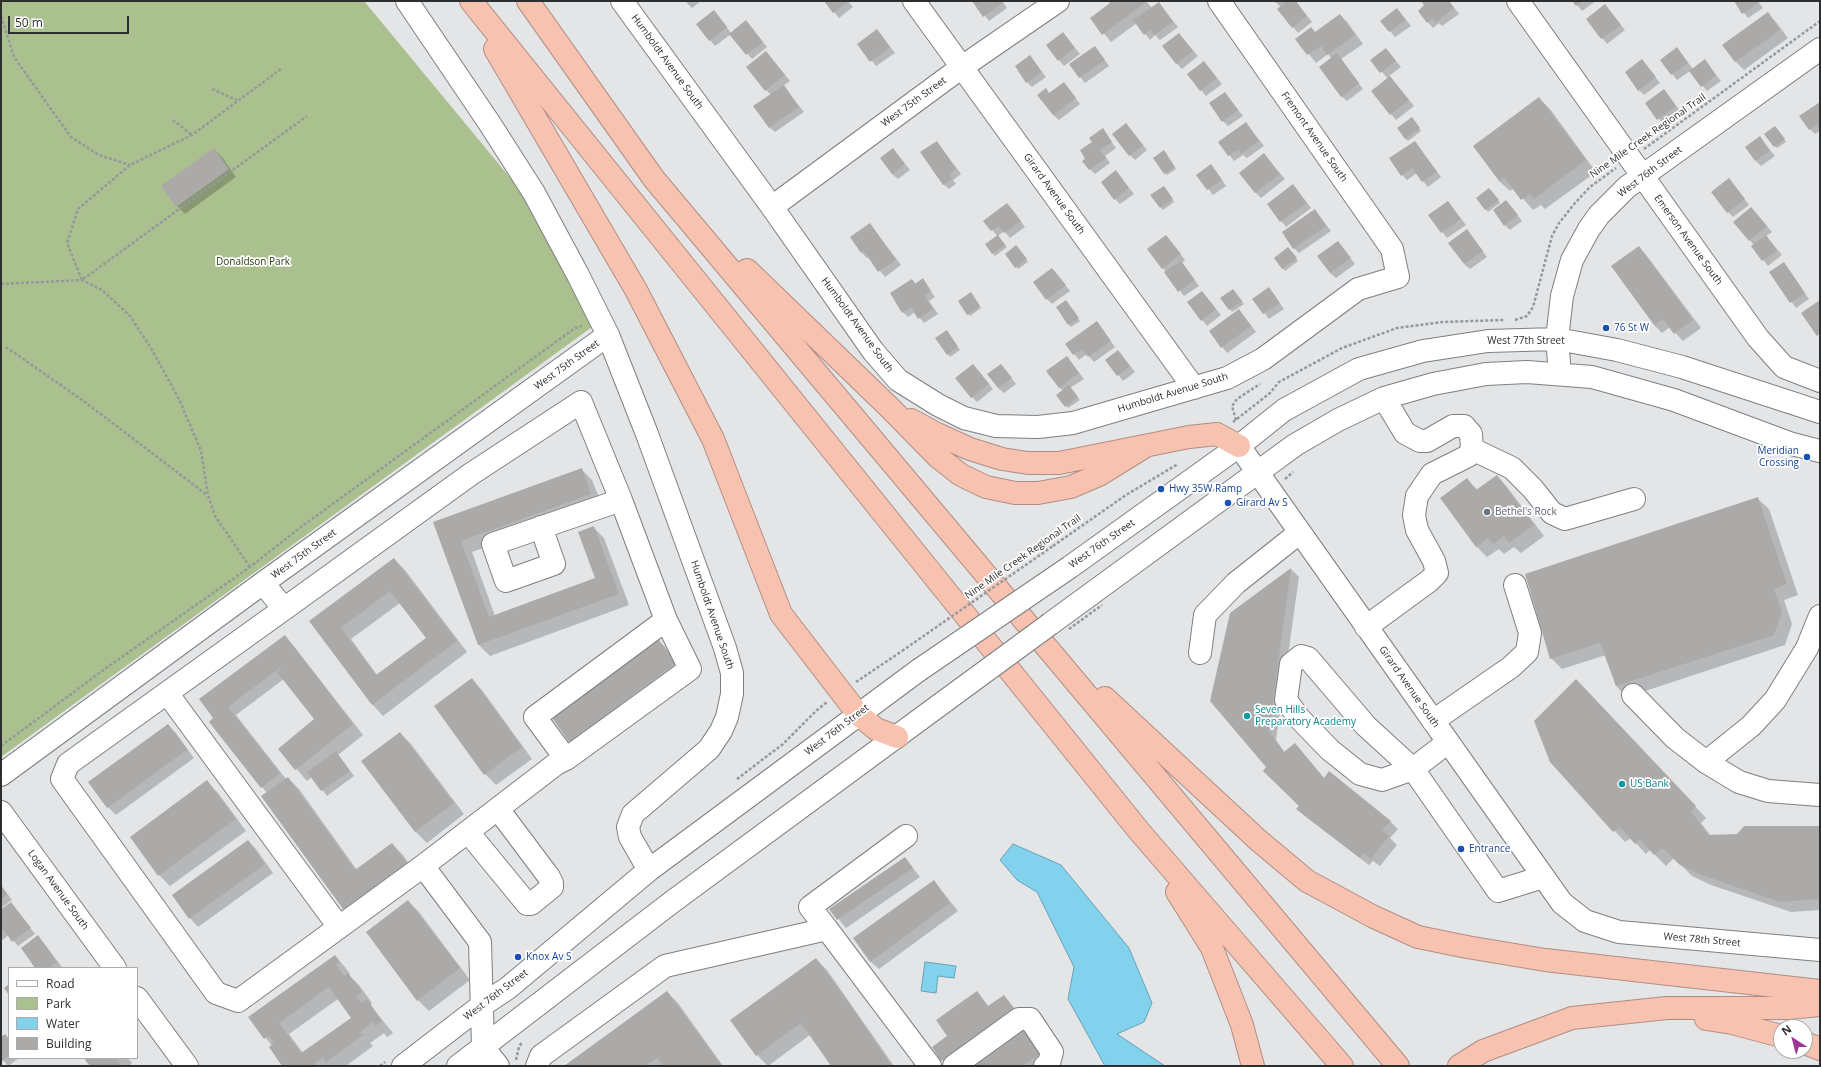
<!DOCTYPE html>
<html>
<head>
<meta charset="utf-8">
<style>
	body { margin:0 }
	#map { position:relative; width:1821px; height:1067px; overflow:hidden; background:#e3e5e7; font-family:"Open Sans",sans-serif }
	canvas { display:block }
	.frame { position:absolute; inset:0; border:2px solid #2d2e2f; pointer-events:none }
	.legend { position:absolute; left:8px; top:967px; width:130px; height:92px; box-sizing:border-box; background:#fff; border:1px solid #ababac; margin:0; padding:5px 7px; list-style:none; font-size:12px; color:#2d2e2f }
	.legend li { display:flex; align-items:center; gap:8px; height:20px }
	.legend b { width:20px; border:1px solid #ababac }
	.north { position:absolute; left:1773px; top:1019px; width:40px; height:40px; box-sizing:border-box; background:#fff; border:1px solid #ababac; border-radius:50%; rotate:324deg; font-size:11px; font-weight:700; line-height:16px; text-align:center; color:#2d2e2f }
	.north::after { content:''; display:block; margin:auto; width:14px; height:18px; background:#9e3495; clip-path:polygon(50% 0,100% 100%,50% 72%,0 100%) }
	.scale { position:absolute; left:8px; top:16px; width:121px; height:18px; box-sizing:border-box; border:2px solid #2d2e2f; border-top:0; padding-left:5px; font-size:12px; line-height:14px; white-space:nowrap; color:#2d2e2f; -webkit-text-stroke:3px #fff; paint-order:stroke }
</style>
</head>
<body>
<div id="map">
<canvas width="1821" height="1067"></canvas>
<div class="frame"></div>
<ul class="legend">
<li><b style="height:5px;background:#fff"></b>Road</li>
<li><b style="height:11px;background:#aac08e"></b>Park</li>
<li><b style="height:11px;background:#82d2ee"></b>Water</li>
<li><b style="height:11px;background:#aca9a9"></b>Building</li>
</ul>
<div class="north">N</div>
<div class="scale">50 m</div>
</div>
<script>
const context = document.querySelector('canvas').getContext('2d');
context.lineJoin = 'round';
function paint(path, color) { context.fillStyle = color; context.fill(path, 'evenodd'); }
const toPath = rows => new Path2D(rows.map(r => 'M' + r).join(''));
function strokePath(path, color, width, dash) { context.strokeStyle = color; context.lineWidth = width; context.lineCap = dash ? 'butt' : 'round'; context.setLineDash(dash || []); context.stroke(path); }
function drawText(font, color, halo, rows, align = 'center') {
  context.font = font + ' "Open Sans",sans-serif'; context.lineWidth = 3.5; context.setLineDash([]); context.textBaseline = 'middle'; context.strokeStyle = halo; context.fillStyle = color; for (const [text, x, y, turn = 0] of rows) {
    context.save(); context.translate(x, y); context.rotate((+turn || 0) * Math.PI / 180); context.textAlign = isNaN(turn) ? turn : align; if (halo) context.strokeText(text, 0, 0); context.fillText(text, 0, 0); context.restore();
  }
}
paint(toPath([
	[1,1,364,1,526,197,592,327,1,757]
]), '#aac08e');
const water = toPath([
	[1013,844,1061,865,1129,948,1152,1003,1144,1022,1117,1034,1165,1066,1105,1066,1068,999,1074,967,1037,892,1017,880,1000,860,1013,844],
	[925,962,956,966,954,978,938,976,936,993,921,991,925,962]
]);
paint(water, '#82d2ee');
strokePath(water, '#68a1b5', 1);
paint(toPath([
	[685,1,701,1,692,8],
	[825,1,848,1,853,7,839,18],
	[973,1,1002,1,1007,8,989,21],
	[1110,1,1146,1,1152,8,1159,3,1178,27,1160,40,1155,35,1150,40,1137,23,1111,42,1091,18,1111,3],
	[1274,1,1295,1,1312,22,1298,33,1293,27,1281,7],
	[1423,1,1449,1,1459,14,1442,26,1439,23,1433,28,1428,22,1426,6],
	[1574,1,1596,1,1582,11],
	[1735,1,1758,1,1763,8,1748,18],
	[1605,5,1625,30,1607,44,1587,19],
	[1397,9,1411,26,1395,37,1382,21],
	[1768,14,1776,22,1788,38,1744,70,1736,62,1724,45],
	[1340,15,1348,23,1363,44,1341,59,1363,89,1347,101,1341,96,1332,59,1328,54,1316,63,1297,39,1315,33],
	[719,17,731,33,746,22,767,47,752,59,731,34,715,46,710,40],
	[877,30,895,53,876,66,859,44],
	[1063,33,1080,54,1064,66,1059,60],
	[1179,34,1198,56,1182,69,1176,63],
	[1095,47,1109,66,1085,83,1070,64],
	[1677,48,1693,69,1705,61,1721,81,1707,91,1690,71,1677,80,1661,60],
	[1386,49,1401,67,1389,76,1414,106,1396,120,1391,114,1388,79,1372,60],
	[1030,57,1046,77,1032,87,1027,82],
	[771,58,790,81,783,86,804,112,775,132,769,127,771,95,766,90],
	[1642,61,1660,83,1644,95,1639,90],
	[1204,62,1222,84,1206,96,1188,74],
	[1064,83,1080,104,1059,120,1053,115,1050,94],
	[1664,90,1681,112,1663,124,1647,103],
	[1225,93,1243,116,1228,126,1223,121],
	[1539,98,1550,109,1596,172,1545,209,1541,205,1533,210,1514,188,1510,191,1499,181],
	[1820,103,1820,131,1815,134,1810,129],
	[1414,121,1421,131,1408,141,1405,138],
	[1246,123,1264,146,1247,158,1243,155,1234,161,1219,142],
	[1777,129,1786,142,1777,148,1775,146],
	[1102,130,1116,148,1105,156,1110,163,1095,174,1090,169,1087,159,1093,142],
	[1131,130,1147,150,1135,160,1130,155],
	[1760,138,1775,156,1761,166,1756,161],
	[937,142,961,174,953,180,956,184,949,189,943,184],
	[1415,142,1441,177,1428,187,1417,173,1407,180,1402,175],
	[214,149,222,157,236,177,185,214,177,206],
	[893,149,910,170,898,179,892,174],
	[1166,154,1176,169,1167,175,1165,173],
	[1264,155,1285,179,1261,198,1255,192],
	[1216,171,1226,186,1213,195,1198,175],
	[1116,172,1134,194,1120,204,1115,199],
	[1293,185,1311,208,1286,227,1268,204],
	[1734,185,1749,205,1733,217,1728,212],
	[1166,189,1174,202,1163,210,1152,195],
	[1492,191,1500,203,1488,212,1477,198],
	[1448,202,1466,225,1447,238,1430,215],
	[1511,207,1522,221,1510,230,1505,225],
	[1751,208,1772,232,1766,236,1782,255,1768,266,1753,246,1754,245,1734,222],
	[1012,209,1025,227,1010,238,1004,231,998,236,1007,247,995,256,986,244,997,236,985,221],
	[1315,210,1331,231,1299,253,1294,248],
	[870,224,901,265,885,277,869,257,867,258,862,253,851,238],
	[1467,231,1487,257,1470,269,1464,264],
	[1166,236,1185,260,1182,263,1199,286,1184,296,1163,268],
	[1338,242,1355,264,1336,278,1330,273],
	[1638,247,1647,256,1701,328,1683,341,1670,327,1662,333,1654,325],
	[1019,249,1028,262,1018,269,1016,267],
	[1290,251,1298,261,1285,271,1275,258],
	[1784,264,1809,299,1796,308,1771,273],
	[1052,269,1070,291,1052,304,1047,299],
	[912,280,916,284,923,280,935,297,929,301,938,314,924,323,915,312,908,317,903,312],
	[1269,289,1284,309,1269,319,1254,299],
	[1202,292,1221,315,1207,326,1188,303],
	[1235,292,1244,304,1232,312,1222,298],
	[973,296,981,308,970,316,968,314],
	[1066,301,1080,321,1071,327,1069,325],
	[1244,316,1256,332,1227,353,1210,331],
	[1097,323,1115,347,1094,362,1087,354,1079,360,1066,344],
	[949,334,960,350,950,357,948,354],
	[1067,357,1084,379,1070,388,1080,400,1068,408,1058,395,1063,391,1059,387],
	[1123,357,1135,372,1123,381,1107,360],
	[1001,365,1016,384,1004,393,998,388],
	[978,370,993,389,977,402,972,397],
	[581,469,592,480,602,505,472,552,495,616,597,579,593,527,604,538,629,605,490,656,479,645,435,522],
	[1497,476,1507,487,1544,536,1521,553,1514,547,1504,554,1499,549,1487,557,1476,546,1467,480,1478,490],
	[1758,499,1769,509,1798,595,1784,600,1792,624,1785,645,1627,697,1616,686,1606,655,1562,669,1551,658],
	[394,559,405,570,467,652,383,716,373,705,311,621],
	[400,603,427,639,377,675,351,639],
	[1291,569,1299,577,1276,740,1285,753,1295,744,1327,782,1390,821,1398,829,1390,838,1397,845,1380,866,1373,861,1369,865,1306,817,1298,809,1300,806,1267,767,1231,613],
	[285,636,293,645,363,735,338,755,354,776,327,796,312,777,307,781,279,749,316,720,284,679,236,715,286,779,288,778,299,789,357,870,392,844,403,855,417,875,354,920,343,909,267,793,210,722],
	[658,640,666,648,683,672,578,750,570,742,552,716],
	[472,680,482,690,532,759,496,785,485,774],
	[1587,691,1706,818,1701,823,1711,836,1737,835,1820,827,1820,910,1791,912,1711,885,1692,876,1674,858,1666,866,1650,850,1646,854,1631,838,1625,842,1551,761],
	[168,725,176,733,194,758,116,815,108,807],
	[400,733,411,744,464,814,427,843,416,832,363,761],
	[207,782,218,793,246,831,170,886,159,875],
	[248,841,256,849,273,873,198,927,190,918,173,895],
	[905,858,920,877,846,928,831,910],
	[934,881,958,911,879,969,870,961],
	[1,885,12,900,1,908],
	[408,901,419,912,470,980,429,1011,418,1000],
	[11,903,35,934,18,946,9,935,1,941,1,911],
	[38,937,43,942,62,967,37,968],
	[335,956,345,967,350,974,349,975,359,985,372,1003,370,1005,393,1033,387,1037,384,1033,370,1043,373,1046,346,1066,283,1066,272,1046,250,1017],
	[338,999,352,1018,303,1053,289,1034],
	[816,959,827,970,894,1066,832,1066,810,1035,768,1066,757,1055],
	[667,992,678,1003,723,1066,565,1066],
	[976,992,989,1007,1004,996,1021,1017,948,1066,942,1060,949,1036],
	[1025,1026,1051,1059,1042,1066,971,1066],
	[5,1035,9,1039,9,1058,19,1058,8,1066,1,1058,1,1038],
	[89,1058,128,1058,132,1063,129,1066,91,1066]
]), '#0003');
paint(toPath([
	[824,1,849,1,833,13],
	[972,1,1001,1,1003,3,983,17],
	[1109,1,1145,1,1146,2,1102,35,1090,18,1110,3],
	[1287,1,1296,1,1307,16,1292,28,1277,9],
	[1421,1,1449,1,1454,8,1436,22,1433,18,1427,23,1418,11,1424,5],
	[1572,1,1583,1,1576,6],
	[1734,1,1757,1,1758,3,1742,14],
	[1159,2,1173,22,1154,35,1150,30,1144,35,1133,20],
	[1605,4,1621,25,1601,39,1586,19],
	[1397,8,1406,20,1389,32,1380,21],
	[714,10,727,27,709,41,696,24],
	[1768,12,1780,30,1735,62,1722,45],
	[1340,14,1355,35,1327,55,1321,46,1307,55,1295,39,1311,27,1315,32],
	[746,20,763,42,746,55,729,34],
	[877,29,890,47,870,62,857,44],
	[1063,32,1075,48,1058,61,1046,45],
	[1179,33,1193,51,1176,64,1162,46],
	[1095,46,1105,60,1079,78,1069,64],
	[1677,47,1688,63,1671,75,1660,60],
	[1386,48,1396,61,1380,73,1370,60],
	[766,51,785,75,765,91,746,67],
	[1337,53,1359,83,1341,97,1319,67],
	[1030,55,1042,72,1026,83,1015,66],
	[1642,59,1656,77,1638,91,1625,72],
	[1705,59,1716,75,1701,87,1689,71],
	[1204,61,1217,78,1200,91,1187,74],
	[1390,76,1409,100,1390,115,1371,91],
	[1064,82,1076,98,1053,115,1037,95,1046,88,1049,93],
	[784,85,799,107,769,128,753,106],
	[1664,89,1676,106,1657,120,1645,103],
	[1225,92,1238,110,1222,122,1209,103],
	[1539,97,1586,160,1534,199,1530,194,1521,200,1504,177,1499,181,1473,146],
	[1820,102,1820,129,1817,124,1809,130,1799,116],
	[1412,117,1420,128,1405,139,1397,128],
	[1246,122,1259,141,1241,154,1238,150,1228,156,1218,142],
	[1126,123,1143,145,1129,156,1112,134],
	[1775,126,1785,139,1774,147,1764,134],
	[1103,128,1112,142,1100,150,1106,158,1089,170,1082,161,1085,159,1080,150,1092,142,1089,138],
	[1760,136,1770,151,1755,161,1745,147],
	[937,141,956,169,949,174,952,179,943,185,920,152],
	[1415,141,1437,172,1422,182,1412,168,1401,176,1389,158],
	[214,148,229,169,176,207,161,186],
	[893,148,905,164,892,174,880,158],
	[1164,150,1175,167,1164,174,1153,158],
	[1264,153,1280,174,1255,193,1239,173],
	[1211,164,1222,180,1207,190,1196,175],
	[1116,170,1129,188,1114,200,1101,182],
	[1729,178,1745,199,1727,213,1711,192],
	[1293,184,1307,203,1280,222,1267,204],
	[1164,186,1173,199,1160,208,1150,195],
	[1489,188,1499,200,1485,210,1476,198],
	[1506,200,1518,215,1504,226,1493,210],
	[1448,201,1461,219,1441,233,1428,215],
	[1007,203,1021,221,1004,233,999,226,991,231,983,221],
	[1751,207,1767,226,1749,241,1733,222],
	[1315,209,1326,226,1293,249,1282,232],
	[870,223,896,260,878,272,864,251,861,253,850,237],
	[1467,229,1483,251,1464,264,1448,243],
	[998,235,1005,245,992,254,985,244],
	[1166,235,1181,254,1162,269,1147,249],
	[1766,235,1777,250,1762,261,1751,246],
	[1338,241,1351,258,1330,273,1317,256],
	[1016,245,1027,259,1015,268,1005,254],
	[1639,246,1693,320,1674,334,1663,319,1654,325,1611,266],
	[1288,247,1297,258,1282,269,1274,258],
	[1181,261,1195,280,1178,292,1164,272],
	[1784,262,1805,293,1790,303,1769,272],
	[1052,268,1066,285,1046,300,1033,282],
	[923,278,931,291,924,295,933,309,918,319,911,307,902,313,890,293,912,279,915,284],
	[1269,287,1280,303,1263,314,1252,299],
	[1233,289,1242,301,1229,310,1220,298],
	[1202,291,1216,309,1201,321,1187,302],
	[971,292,980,306,967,315,958,301],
	[1066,300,1079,318,1068,325,1056,307],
	[1820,300,1820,333,1817,336,1801,313],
	[1239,309,1251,326,1221,348,1209,331],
	[1097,321,1111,341,1088,357,1082,349,1073,355,1065,344],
	[947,330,958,347,947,355,935,338],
	[1118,350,1130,366,1117,376,1105,360],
	[1067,356,1079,373,1059,388,1046,371],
	[973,364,989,384,971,398,955,378],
	[1001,364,1012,378,998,388,987,374],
	[1069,385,1078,397,1065,407,1056,395],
	[582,468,591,494,461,541,489,617,595,578,578,532,594,526,619,594,478,645,433,522],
	[1497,475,1534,525,1509,543,1504,536,1493,544,1488,538,1476,547,1440,498,1467,478,1476,490],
	[1758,497,1787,584,1774,589,1782,612,1774,635,1616,686,1600,643,1550,659,1525,574],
	[394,558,457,641,372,705,309,621],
	[390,591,426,638,376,675,341,628],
	[1291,568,1269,731,1284,752,1295,743,1324,778,1329,771,1391,821,1382,830,1389,836,1371,859,1364,853,1360,858,1296,809,1299,806,1263,771,1266,767,1210,701,1230,613],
	[285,635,353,724,295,770,278,749,314,719,277,672,285,664,228,707,280,773,261,788,209,722,213,718,199,699],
	[658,639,676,663,619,705,620,706,569,742,550,715],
	[472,678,522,747,484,775,434,706],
	[1576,679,1696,806,1691,811,1708,835,1737,834,1744,826,1820,826,1820,899,1780,902,1699,874,1680,865,1662,848,1654,855,1640,839,1635,844,1620,827,1613,832,1550,762,1534,721],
	[168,724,187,750,107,808,88,782],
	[400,732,454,803,415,832,361,761],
	[336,751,350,771,321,791,307,772],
	[288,777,355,870,392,843,407,863,343,909,261,796],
	[207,780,236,819,158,876,130,837],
	[248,840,265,864,189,919,172,895],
	[905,857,913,868,837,920,829,909],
	[934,880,950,903,870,962,853,938],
	[1,886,7,894,1,899],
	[408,900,460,968,417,1001,366,932],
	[11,902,31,928,12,942,4,930,1,932,1,909],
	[38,935,57,962,49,968,35,968,21,948],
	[335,955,340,962,336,965,344,976,348,973,362,992,356,996,362,1003,367,999,382,1021,376,1026,373,1022,360,1032,363,1035,326,1062,323,1057,315,1063,317,1066,282,1066,269,1047,274,1043,269,1036,264,1039,248,1017],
	[329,987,351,1018,301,1053,279,1023],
	[816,958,842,993,892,1066,831,1066,801,1023,756,1056,730,1020],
	[9,984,9,995,4,988],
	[667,991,722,1066,663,1066,657,1058,645,1066,564,1066],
	[977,991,988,1006,1004,995,1014,1008,941,1061,932,1047,947,1036,936,1020],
	[1025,1025,1044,1051,1023,1066,969,1066],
	[5,1034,9,1039,9,1056,2,1061,1,1059,1,1037],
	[87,1058,120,1058,117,1060,122,1066,90,1066,85,1060]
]), '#aca9a9');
const minor = toPath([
	[407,1,490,124,534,193,578,275,608,335,647,434,725,648,732,673,732,694,727,717,721,731,709,749,633,814,628,827,630,837,649,870],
	[622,1,772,207,873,351,898,380,938,405,964,418,996,426,1038,427,1073,423,1227,378,1263,359,1358,289,1398,277,1392,249,1219,1],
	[914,1,1194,388],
	[1518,1,1758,338,1784,367,1820,381],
	[772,207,962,67,1058,1],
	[1560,374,1557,339,1562,296,1572,260,1589,229,1599,215,1627,187,1820,49],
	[1239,446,1562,903,1585,921,1619,932,1820,950],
	[1472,449,1512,468,1533,489,1552,513,1565,519,1634,499],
	[541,527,554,564,506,581,493,544,621,500],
	[1070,567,1239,446,1284,410,1359,369,1423,351,1488,341,1557,339,1617,350,1682,367,1820,412],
	[263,583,284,609,68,764,62,779,216,993,238,1001,423,866,480,942,483,1047,480,1066],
	[284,609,471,474,581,402,621,500,666,620,690,669,566,759,556,764,423,866],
	[1050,624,1295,445,1338,420,1384,398,1433,384,1486,374,1527,372,1592,377,1674,400,1792,444,1820,451],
	[1366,627,1429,581,1437,573,1434,561,1417,530,1414,515,1417,496,1432,474,1468,456,1472,449,1471,434,1464,426,1453,426,1427,441,1420,441,1405,433,1384,398],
	[1200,653,1205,615,1236,583,1299,533],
	[167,693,339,927],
	[1633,695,1675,738,1706,762,1739,782,1768,791,1820,795],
	[1433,721,1511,667,1527,652,1530,633,1515,585],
	[1448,742,1413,769,1366,726,1308,658,1301,656,1291,664,1286,700,1299,718,1330,750,1360,774,1382,780,1413,769,1498,891,1543,877],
	[566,759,535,717,666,620],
	[1706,762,1751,726,1775,700,1807,648,1820,616],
	[1,775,263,583,608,335],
	[1,812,115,968],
	[468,832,527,904,531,904,552,887,552,883,549,877,498,809],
	[827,929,810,907,906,836],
	[137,998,187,1066],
	[483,1047,498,1066],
	[403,1066,481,1006,508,988,649,870,919,670],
	[458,1066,672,902,945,701],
	[537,1066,541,1056,665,966,827,929,930,1066],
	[954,1066,1019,1019,1030,1019,1052,1052,1049,1063,1045,1066]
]);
const highway = toPath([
	[471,1,1139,831,1342,1066],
	[528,1,654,179,1398,1066],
	[495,49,636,290,713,439,781,614,858,714,876,729,897,737],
	[747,270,890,408,938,457,961,475,986,487,1015,493,1038,493,1071,487,1099,475,1146,446],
	[911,420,937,434,970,449,1002,459,1028,463,1059,463,1189,437,1217,434,1239,446],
	[1105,698,1258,840,1307,881,1374,917,1418,937,1467,947,1545,960,1820,991],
	[1177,892,1212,948,1242,1025,1253,1066],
	[1706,1019,1732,1023,1781,1036],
	[1805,1043,1820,1049],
	[1459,1066,1483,1051,1572,1018,1667,1008,1788,1008,1820,1005]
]);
strokePath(minor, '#7d7f80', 24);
strokePath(highway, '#b18e83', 24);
strokePath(toPath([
	[1,16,14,57,71,137,99,155,130,165],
	[281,69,192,135,130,165,78,209,67,243,82,280,307,116],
	[212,89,237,100],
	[173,120,192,135],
	[1644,149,1820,21],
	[1,284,82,280,102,290,130,316,151,348,179,399,201,451,208,495,215,516,250,567],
	[1515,320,1527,316,1533,307,1552,236,1559,223,1575,203,1590,187,1616,168],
	[6,347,85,402,207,495],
	[1236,420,1232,406,1237,399,1260,384],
	[1233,422,1270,393,1279,382,1342,348,1397,328,1442,322,1504,320],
	[1285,479,1293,472],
	[1053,546,1126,495,1178,464],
	[856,682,902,651],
	[1,746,109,666,250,567,301,527,575,328,582,326],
	[737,779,783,744,817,710,827,702],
	[516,1060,519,1047,522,1042],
	[380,1066,385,1062]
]), '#96989a', 2.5, [3, 2]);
strokePath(minor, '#fff', 22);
strokePath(highway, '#f8c2b0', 22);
const minorBridge = toPath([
	[919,670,1070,567],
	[945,701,1050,624]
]);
strokePath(minorBridge, '#7d7f80', 24, []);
strokePath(toPath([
	[1069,629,1102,605],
	[902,651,1053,546]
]), '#96989a', 2.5, [3, 2]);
strokePath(minorBridge, '#fff', 22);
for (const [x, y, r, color] of [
	[1606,328,4,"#1a4fb4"],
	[1807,457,4,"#1a4fb4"],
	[1161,489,4,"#1a4fb4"],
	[1228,503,4,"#1a4fb4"],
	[1487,512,4,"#6b7280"],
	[1247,716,4,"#0f9aa8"],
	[1622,784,4,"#0f9aa8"],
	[1461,849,4,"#1a4fb4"],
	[518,957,4,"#1a4fb4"]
]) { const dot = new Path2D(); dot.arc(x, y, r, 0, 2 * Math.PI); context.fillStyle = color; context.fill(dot); strokePath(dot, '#fff', 1.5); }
drawText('10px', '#2d2e2f', '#fff', [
	["Humboldt Avenue South",667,62,54],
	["West 75th Street",914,102,-36],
	["Nine Mile Creek Regional Trail",1648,136,-35],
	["Fremont Avenue South",1314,137,55],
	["West 76th Street",1650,172,-37],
	["Girard Avenue South",1054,194,54],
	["Emerson Avenue South",1688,240,54],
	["Humboldt Avenue South",857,325,54],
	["West 77th Street",1526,341],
	["West 75th Street",567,365,-36],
	["Humboldt Avenue South",1173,393,-17],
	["West 76th Street",1102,544,-35],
	["West 75th Street",304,554,-36],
	["Nine Mile Creek Regional Trail",1023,557,-35],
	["Humboldt Avenue South",712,615,71],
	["Girard Avenue South",1409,687,55],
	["West 76th Street",837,730,-37],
	["Logan Avenue South",58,890,54],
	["West 78th Street",1702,940,5],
	["West 76th Street",496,995,-37]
]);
drawText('10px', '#2c3d11', '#fff', [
	["Donaldson Park",253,262]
]);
drawText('10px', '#164399', '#fff', [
	["76 St W",1614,328],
	["Meridian",1799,451,"right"],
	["Crossing",1799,463,"right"],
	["Hwy 35W Ramp",1169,489],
	["Girard Av S",1236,503],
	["Entrance",1469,849],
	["Knox Av S",526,957]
], 'left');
drawText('10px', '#5b616d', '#fff', [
	["Bethel's Rock",1495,512]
], 'left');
drawText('10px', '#0d838f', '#fff', [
	["Seven Hills",1255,710],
	["Preparatory Academy",1255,722],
	["US Bank",1630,784]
], 'left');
</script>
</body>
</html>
